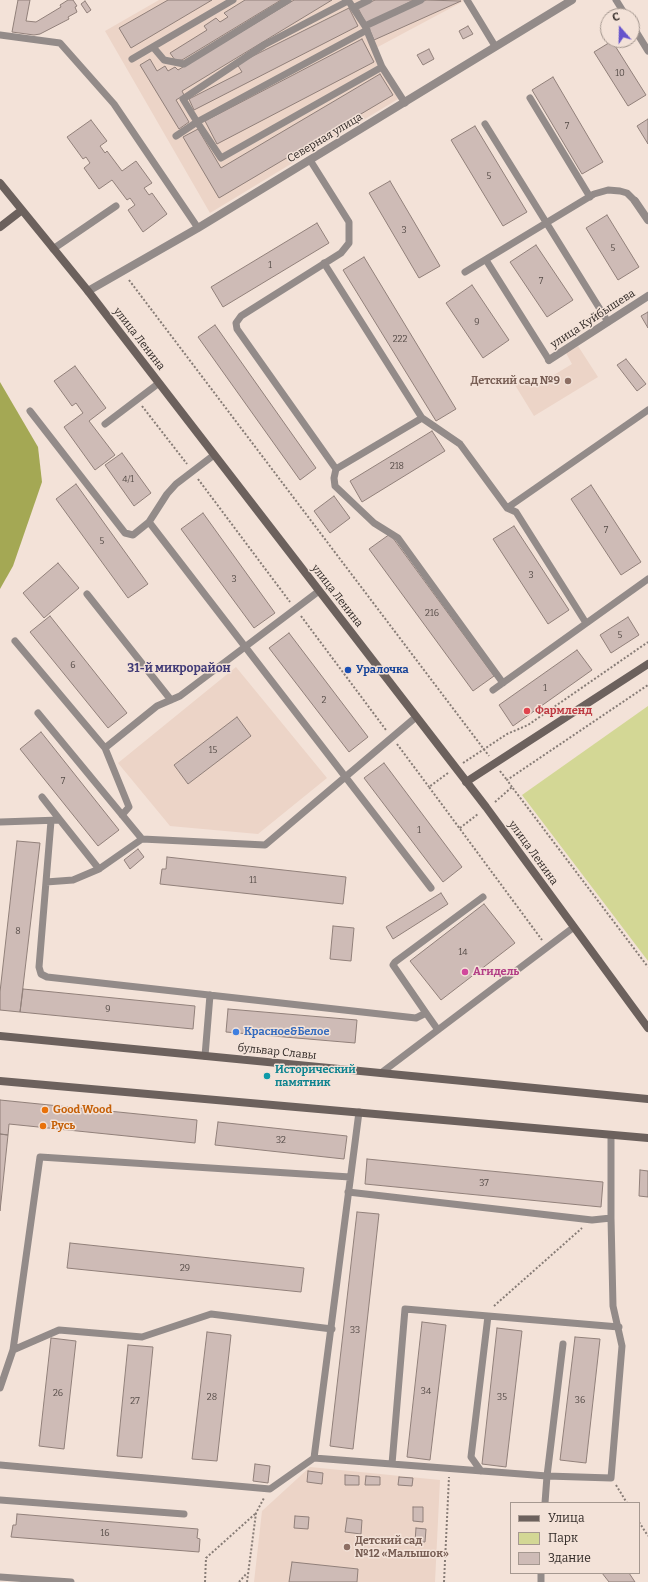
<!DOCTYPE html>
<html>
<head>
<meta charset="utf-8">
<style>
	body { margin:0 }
	#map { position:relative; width:648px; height:1582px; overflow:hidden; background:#f3e2d8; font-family:Bitter,serif }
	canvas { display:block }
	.legend { position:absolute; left:510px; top:1502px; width:130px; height:72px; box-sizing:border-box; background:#f3e2d8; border:1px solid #a59890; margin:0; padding:5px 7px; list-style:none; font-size:12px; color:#2f2825 }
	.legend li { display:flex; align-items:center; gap:8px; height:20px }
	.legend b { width:20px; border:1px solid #a59890 }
	.north { position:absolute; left:600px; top:8px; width:40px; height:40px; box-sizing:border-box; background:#f3e2d8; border:1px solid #a59890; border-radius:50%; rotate:340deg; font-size:11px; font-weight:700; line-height:16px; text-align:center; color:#2f2825 }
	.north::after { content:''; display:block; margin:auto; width:14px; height:18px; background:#6553cc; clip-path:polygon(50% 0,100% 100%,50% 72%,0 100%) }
</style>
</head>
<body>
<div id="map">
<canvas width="648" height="1582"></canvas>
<ul class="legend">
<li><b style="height:5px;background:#6c615d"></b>Улица</li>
<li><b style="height:11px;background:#d3d795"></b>Парк</li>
<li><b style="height:11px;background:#cebbb6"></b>Здание</li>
</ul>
<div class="north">С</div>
</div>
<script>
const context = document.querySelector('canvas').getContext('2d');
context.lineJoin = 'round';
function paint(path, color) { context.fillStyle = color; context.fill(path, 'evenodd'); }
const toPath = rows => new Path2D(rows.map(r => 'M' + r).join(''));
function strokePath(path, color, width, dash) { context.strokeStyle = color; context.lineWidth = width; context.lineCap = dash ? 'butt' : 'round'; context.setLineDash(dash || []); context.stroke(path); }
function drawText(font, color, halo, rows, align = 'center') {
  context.font = font + ' Bitter,serif'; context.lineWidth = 3; context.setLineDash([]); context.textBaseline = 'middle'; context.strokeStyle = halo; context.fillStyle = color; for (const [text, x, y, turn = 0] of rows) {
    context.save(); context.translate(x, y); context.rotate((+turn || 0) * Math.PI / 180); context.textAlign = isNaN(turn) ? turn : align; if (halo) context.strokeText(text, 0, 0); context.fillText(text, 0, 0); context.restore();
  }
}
paint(toPath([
	[159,0,463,0,462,2,374,49,398,99,210,213,105,31],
	[578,346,598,377,534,416,515,385,528,377,534,387,572,364,566,353],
	[236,667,327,778,258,834,170,826,118,763],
	[310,1467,440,1480,435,1582,254,1582,262,1511]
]), '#ecd4c7');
paint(toPath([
	[648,706,648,961,522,795]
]), '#d3d795');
paint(toPath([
	[0,382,38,447,42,482,13,566,0,589]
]), '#a4a854');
const building = toPath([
	[18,0,30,0,26,21,36,22,61,7,60,5,68,0,73,0,77,6,75,7,77,12,68,17,69,19,40,34,34,35,12,32,18,0],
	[168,0,212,0,131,48,119,28,168,0],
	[245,0,281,0,182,60,175,60,170,53,207,30,204,26,216,18,220,22,228,17,224,13,245,0],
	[294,0,332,0,182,91,184,95,176,100,189,122,179,129,140,65,150,59,157,71,165,66,168,71,175,67,178,70,294,0],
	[375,0,414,0,366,24,358,8,375,0],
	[426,0,461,1,374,40,368,26,426,0],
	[85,1,91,10,87,13,81,4,85,1],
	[349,8,358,26,194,110,189,99,242,72,237,64,349,8],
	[468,26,473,34,463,39,459,31,468,26],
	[362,39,374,62,217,144,205,121,362,39],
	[612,41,646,95,628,106,594,52,612,41],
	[429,49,434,59,423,65,417,55,429,49],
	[380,74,393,95,219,198,183,137,198,129,221,168,380,74],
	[553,77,603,162,582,174,532,90,553,77],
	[648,119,648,144,637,126,648,119],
	[91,120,107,141,100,146,105,153,107,151,122,171,136,161,152,183,144,188,149,195,152,193,167,214,143,232,128,210,135,205,130,198,127,200,112,180,99,189,84,168,90,163,86,157,83,159,67,137,91,120],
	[475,126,527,212,503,226,451,140,475,126],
	[390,181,440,266,419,278,369,193,390,181],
	[607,215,639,267,618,280,586,228,607,215],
	[317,223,329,243,223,307,211,287,317,223],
	[536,245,573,300,547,317,510,262,536,245],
	[364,257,456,409,436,421,343,270,364,257],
	[472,285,509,340,483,358,446,303,472,285],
	[648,312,648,328,641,316,648,312],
	[215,325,316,468,300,480,198,337,215,325],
	[626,359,646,384,637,391,617,365,626,359],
	[75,366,106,408,89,421,115,455,95,470,64,427,83,413,76,403,72,406,54,381,75,366],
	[432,431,445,451,362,502,350,481,432,431],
	[122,453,151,493,134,506,105,465,122,453],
	[76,484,148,584,128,598,56,499,76,484],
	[591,485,641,562,621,575,571,499,591,485],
	[334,496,350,518,330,533,314,511,334,496],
	[203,513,275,613,254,628,181,529,203,513],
	[514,526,569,610,548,624,493,539,514,526],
	[390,534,494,676,473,691,369,549,390,534],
	[58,563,79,588,44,618,23,593,58,563],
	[50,616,127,713,108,728,30,632,50,616],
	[628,617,639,635,611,653,600,635,628,617],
	[289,633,368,737,349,752,269,648,289,633],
	[577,650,592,670,513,726,499,705,577,650],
	[237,717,251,736,188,784,174,765,237,717],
	[41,732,119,830,98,846,20,749,41,732],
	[384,763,462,867,443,882,364,778,384,763],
	[17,841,40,843,20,1012,0,1010,0,992,17,841],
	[138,849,144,857,130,869,124,860,138,849],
	[167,857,346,877,343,904,160,884,162,869,166,869,167,857],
	[441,893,448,904,393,939,386,927,441,893],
	[484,904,515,943,441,1000,410,961,484,904],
	[333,926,354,928,351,961,330,959,333,926],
	[23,989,195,1006,193,1029,20,1012,23,989],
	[228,1009,357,1020,355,1043,226,1032,228,1009],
	[0,1100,197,1120,195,1143,9,1124,8,1135,0,1134,0,1100],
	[218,1122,347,1136,344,1159,215,1145,218,1122],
	[0,1134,8,1135,0,1211,0,1134],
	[367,1159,603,1182,601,1207,365,1184,367,1159],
	[640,1170,648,1171,648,1197,639,1196,640,1170],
	[357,1212,379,1214,353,1449,330,1446,357,1212],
	[70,1243,304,1268,301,1292,67,1268,70,1243],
	[422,1322,446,1325,430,1460,407,1457,422,1322],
	[497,1328,522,1331,506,1467,482,1464,497,1328],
	[207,1332,231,1335,217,1461,192,1459,207,1332],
	[575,1337,600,1339,586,1463,560,1460,575,1337],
	[51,1338,76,1341,64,1449,39,1446,51,1338],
	[128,1345,153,1347,142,1458,117,1456,128,1345],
	[255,1464,270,1466,268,1483,253,1481,255,1464],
	[308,1471,323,1473,322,1484,307,1482,308,1471],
	[345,1475,359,1476,359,1485,345,1485,345,1475],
	[366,1476,380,1477,380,1485,365,1485,366,1476],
	[399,1477,413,1478,412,1486,398,1485,399,1477],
	[413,1507,423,1507,423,1522,413,1521,413,1507],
	[17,1514,198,1529,197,1538,200,1539,199,1552,11,1537,13,1525,16,1525,17,1514],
	[295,1516,309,1517,308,1529,294,1528,295,1516],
	[347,1518,362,1520,361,1534,345,1532,347,1518],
	[416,1528,426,1529,425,1542,415,1542,416,1528],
	[292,1562,358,1569,357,1582,289,1582,292,1562],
	[602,1573,629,1573,635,1582,609,1582,602,1573]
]);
paint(building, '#cebbb6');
strokePath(building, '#91807a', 1);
strokePath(toPath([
	[129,280,489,756],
	[142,406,187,464],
	[198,479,290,602],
	[301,616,386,730],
	[397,744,429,787],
	[463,763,507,734,528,725,648,642],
	[500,771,507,780],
	[448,773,429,787,542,940],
	[512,787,507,780,648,685],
	[495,802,512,787,648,967],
	[460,828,478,814],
	[494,1306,582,1228],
	[616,1485,627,1503],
	[639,1522,648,1536],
	[205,1582,206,1558,255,1514],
	[239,1582,247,1573],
	[247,1582,256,1513,264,1498],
	[444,1582,449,1477]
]), '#877c76', 2, [2, 2]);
strokePath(toPath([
	[348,0,365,26,382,67,405,103],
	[467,0,495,46],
	[616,0,626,16],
	[348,1,264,45,183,99,197,122,221,158,382,67],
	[353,8,369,0],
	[632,25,648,51],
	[365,26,421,0],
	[0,35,60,43,114,104,198,228],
	[153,47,164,60,184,64,288,0],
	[132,59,233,0],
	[530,98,590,197],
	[485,124,608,322],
	[176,136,197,122,367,30],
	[310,160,349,222,349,243,341,253,241,316,236,323,237,329,336,469,422,418,460,444,507,508,516,512,586,623],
	[53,249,116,206],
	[486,260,549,360],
	[324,263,422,418],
	[465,272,594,194,608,190,620,191,627,193,635,201],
	[30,411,125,533,133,535,149,522,431,888],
	[105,424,159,383],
	[336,469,334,478,335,486,374,523,398,538,503,683],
	[507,508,648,410],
	[149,522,167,494,176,484,214,455],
	[87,594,171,700],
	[15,641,105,748,129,807,122,815],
	[493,690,648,579],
	[38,713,142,839],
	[105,748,157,706,180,696,319,591],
	[42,797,60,820],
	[51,821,39,967,41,974,47,977,416,1018,426,1013,438,1030],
	[0,822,60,820,99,869,142,839,265,845,416,717],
	[46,882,73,880,99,869],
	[426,1013,393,965,395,962,483,897],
	[205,1056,210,995],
	[381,1073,574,927],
	[348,1192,592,1220,611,1218,611,1135],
	[563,1344,547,1476,611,1478,622,1346,613,1306,611,1218],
	[13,1350,59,1330,142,1337,211,1314,332,1329],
	[0,1388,13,1350,40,1157,350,1177],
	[314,1458,547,1476,545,1503],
	[392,1464,405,1309,619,1327],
	[0,1465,270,1489,314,1458,359,1112],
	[481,1471,471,1457,488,1316],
	[0,1500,184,1514],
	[541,1573,541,1582],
	[0,1577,71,1582]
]), '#938b89', 7);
strokePath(toPath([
	[635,201,648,220],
	[88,291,198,228,572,0],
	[549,360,648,296]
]), '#938b89', 8);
strokePath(toPath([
	[0,183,88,291,486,807,648,1028],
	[0,227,22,210],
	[466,782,648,664],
	[0,1036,648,1099],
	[0,1081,648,1138]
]), '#6c615d', 8);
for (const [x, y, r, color] of [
	[568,381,4,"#8d6e63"],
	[348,670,4,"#1a4fb4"],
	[527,711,4,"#e0444e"],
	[465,972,4,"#d1479c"],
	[236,1032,4,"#3f7fe0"],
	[267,1076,4,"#0f9aa8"],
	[45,1110,4,"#e8710a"],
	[43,1126,4,"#e8710a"],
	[347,1547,4,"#8d6e63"]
]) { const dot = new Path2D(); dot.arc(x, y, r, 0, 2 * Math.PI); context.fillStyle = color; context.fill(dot); strokePath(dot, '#f3e2d8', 1.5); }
drawText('9px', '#574d49', null, [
	["10",620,73],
	["7",567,126],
	["5",489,176],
	["3",404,230],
	["5",613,248],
	["1",270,265],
	["7",541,281],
	["9",477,322],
	["222",400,339],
	["218",397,466],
	["4/1",128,479],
	["7",606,530],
	["5",102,541],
	["3",531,575],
	["3",234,579],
	["216",432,613],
	["5",620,635],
	["6",73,665],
	["1",545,688],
	["2",324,700],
	["15",213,750],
	["7",63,781],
	["1",419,830],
	["11",253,880],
	["8",18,931],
	["14",463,952],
	["9",108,1009],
	["32",281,1140],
	["37",484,1183],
	["29",185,1268],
	["33",355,1330],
	["34",426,1391],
	["26",58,1393],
	["28",212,1397],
	["35",502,1397],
	["36",580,1400],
	["27",135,1401],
	["16",105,1533]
]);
drawText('11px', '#2f2825', '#f3e2d8', [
	["Северная улица",325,138,-31],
	["улица Куйбышева",593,319,-33],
	["улица Ленина",139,339,52],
	["улица Ленина",337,596,52],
	["улица Ленина",533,853,54],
	["бульвар Славы",277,1052,6]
]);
drawText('bold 11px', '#785e54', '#f3e2d8', [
	["Детский сад №9",560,381],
	["Детский сад",355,1541,"left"],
	["№12 «Малышок»",355,1554,"left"]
], 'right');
drawText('bold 11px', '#164399', '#f3e2d8', [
	["Уралочка",356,670]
], 'left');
drawText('bold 11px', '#be3a42', '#f3e2d8', [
	["Фармленд",535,711]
], 'left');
drawText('bold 11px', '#b23c85', '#f3e2d8', [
	["Агидель",473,972]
], 'left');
drawText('bold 11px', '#366cbe', '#f3e2d8', [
	["Красное&Белое",244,1032]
], 'left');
drawText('bold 11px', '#0d838f', '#f3e2d8', [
	["Исторический",275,1070],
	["памятник",275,1083]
], 'left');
drawText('bold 11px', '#c56008', '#f3e2d8', [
	["Good Wood",53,1110],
	["Русь",51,1126]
], 'left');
drawText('bold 12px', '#413b77', '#f3e2d8', [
	["31-й микрорайон",179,669]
]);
</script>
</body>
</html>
